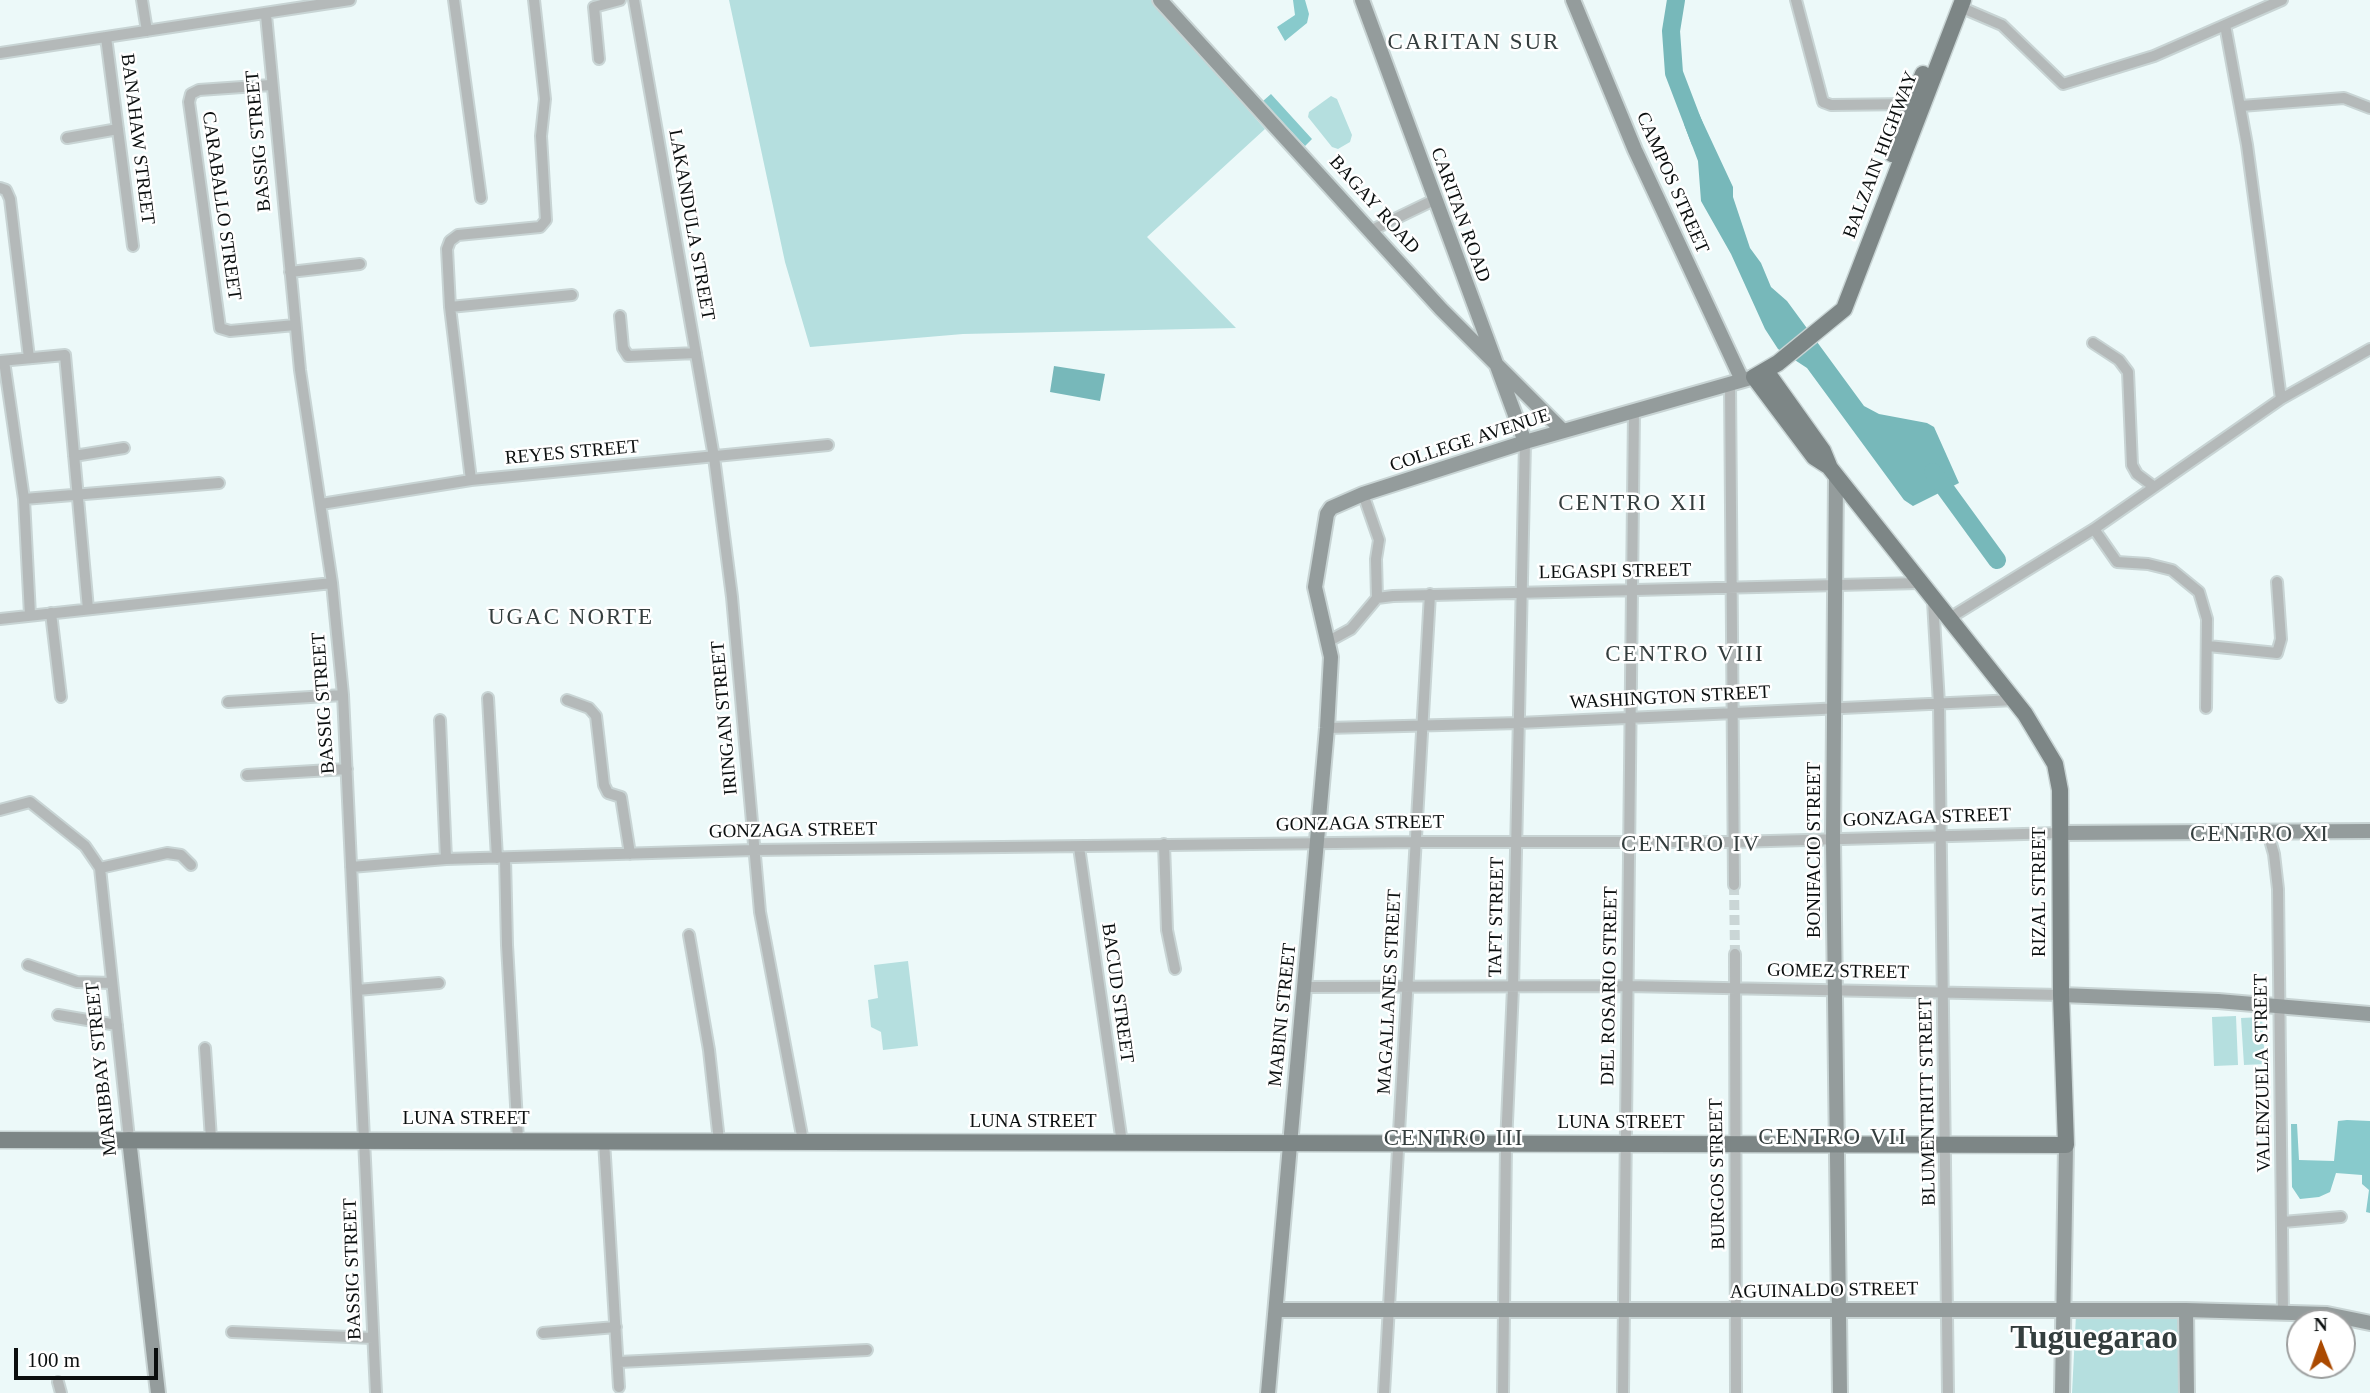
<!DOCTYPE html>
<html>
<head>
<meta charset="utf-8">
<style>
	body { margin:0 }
	#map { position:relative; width:2370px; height:1393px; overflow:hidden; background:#ecf9f9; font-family:"Times New Roman",serif }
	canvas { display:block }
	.north { position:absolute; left:2286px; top:1309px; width:70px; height:70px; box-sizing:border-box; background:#fff; border:2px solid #9d9f9f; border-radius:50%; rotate:359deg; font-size:19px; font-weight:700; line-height:28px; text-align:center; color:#0b0f0f }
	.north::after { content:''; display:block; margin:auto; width:24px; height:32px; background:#aa4900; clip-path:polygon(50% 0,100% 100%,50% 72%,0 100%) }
	.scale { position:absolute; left:14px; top:1348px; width:144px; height:32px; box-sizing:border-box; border:4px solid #0b0f0f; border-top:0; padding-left:9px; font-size:21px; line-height:24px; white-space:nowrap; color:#0b0f0f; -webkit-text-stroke:5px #fff; paint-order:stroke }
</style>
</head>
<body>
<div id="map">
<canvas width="2370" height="1393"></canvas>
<div class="north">N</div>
<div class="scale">100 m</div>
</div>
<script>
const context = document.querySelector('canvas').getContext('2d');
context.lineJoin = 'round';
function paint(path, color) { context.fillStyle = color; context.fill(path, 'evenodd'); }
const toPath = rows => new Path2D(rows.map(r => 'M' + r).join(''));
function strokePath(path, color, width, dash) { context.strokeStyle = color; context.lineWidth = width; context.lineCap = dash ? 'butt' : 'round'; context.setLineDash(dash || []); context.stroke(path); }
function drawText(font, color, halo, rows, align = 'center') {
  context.font = font + ' "Times New Roman",serif'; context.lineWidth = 5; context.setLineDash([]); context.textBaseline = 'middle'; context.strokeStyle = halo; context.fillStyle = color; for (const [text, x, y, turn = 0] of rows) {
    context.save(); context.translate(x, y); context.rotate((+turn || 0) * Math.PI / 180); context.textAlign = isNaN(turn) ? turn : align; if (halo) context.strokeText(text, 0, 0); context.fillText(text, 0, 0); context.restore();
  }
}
paint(toPath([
	[729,0,1152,0,1265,129,1147,237,1236,328,963,334,810,347,785,262],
	[1331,96,1337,99,1352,135,1350,142,1338,149,1332,147,1308,117,1309,112],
	[908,961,918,1046,883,1050,881,1032,871,1027,868,1000,878,998,874,965],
	[2236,1016,2238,1065,2214,1066,2212,1017],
	[2262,1017,2265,1064,2244,1065,2241,1018],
	[2179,1314,2178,1393,2072,1393,2076,1315]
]), '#b5dfdf');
paint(toPath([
	[1293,0,1305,0,1309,14,1307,23,1285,41,1277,27,1295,15],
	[1271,94,1312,139,1305,146,1263,101],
	[2347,1120,2370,1121,2370,1213,2366,1212,2369,1190,2362,1184,2362,1175,2336,1173,2330,1192,2319,1197,2300,1199,2292,1187,2291,1124,2297,1124,2299,1160,2334,1161,2338,1121]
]), '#88cacc');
paint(toPath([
	[1699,114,1733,187,1733,197,1750,248,1761,263,1771,287,1787,301,1864,406,1879,414,1927,423,1934,427,1959,483,1913,506,1904,500,1807,368,1778,349,1765,329,1731,254,1701,201,1698,161,1684,124],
	[1054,366,1105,374,1100,401,1050,392]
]), '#77b8ba');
strokePath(toPath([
	[1676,0,1671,31,1674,73,1700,141],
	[1933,472,1997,560]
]), '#77b8ba', 18);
strokePath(toPath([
	[1734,885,1735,954]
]), '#cad6d6', 10, [10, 5]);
const street = toPath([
	[142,0,147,31],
	[454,0,481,198],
	[634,0,714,457,732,597,760,912,803,1141],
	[1796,0,1823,102,1831,105,1911,104],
	[1960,7,2002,25,2063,84,2154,56,2282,0],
	[266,15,300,370,332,583,343,695,376,1393],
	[2225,25,2247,145,2281,399],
	[106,37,133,246],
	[0,53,350,0],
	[599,59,594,7,620,0],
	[271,85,199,90,191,94,189,102,220,328,230,331,295,325],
	[2241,106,2344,98,2370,108],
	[67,138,118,129],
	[0,188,6,190,10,199,29,358],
	[1372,230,1434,200],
	[290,272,360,264],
	[450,307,572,295],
	[620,316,623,348,628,356,696,353],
	[2093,343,2119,360,2128,372,2132,465,2137,474,2153,486],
	[0,361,65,355,88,609],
	[4,361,24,499,30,615],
	[1730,383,1734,885],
	[74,456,124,448],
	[471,480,450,307,447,249,450,241,458,235,540,227,546,220,541,136,545,99,534,0],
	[1363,494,1379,540,1376,559,1377,598],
	[24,499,219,483],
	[321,504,471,480,828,445],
	[2094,529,2117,562,2148,564,2172,570,2199,592,2207,619,2206,708],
	[1933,601,1939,704,1948,1393],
	[51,613,61,697],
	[0,619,332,583],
	[1948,619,2094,529,2281,399,2370,349],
	[1329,641,1351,629,1377,598,1393,596,1919,583],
	[2208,646,2277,653,2281,639,2277,582],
	[488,698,497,858],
	[567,700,589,708,596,716,604,785,608,793,621,797,630,854],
	[228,702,343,695],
	[440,720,446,859],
	[1327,728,1519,723,2015,700],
	[247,775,347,769],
	[0,810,30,802,85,846,100,868,129,1139],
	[2268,833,2274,854,2278,889,2283,1313],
	[1164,844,1167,930,1175,969],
	[1079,847,1122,1143],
	[505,858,507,945,518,1140],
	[351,867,446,859,754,850,1417,842,1734,842,2060,833],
	[100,868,167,853,181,855,191,865],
	[689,935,709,1050,719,1141],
	[1735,954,1736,1393],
	[28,965,77,982,112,983],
	[1305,987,1627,986,2061,995],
	[357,990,439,983],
	[58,1015,117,1025],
	[205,1048,211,1139],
	[604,1141,619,1387],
	[2283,1222,2341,1217],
	[232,1332,373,1338],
	[543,1333,616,1327],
	[619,1362,867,1350],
	[58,1382,61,1393],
	[1384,1393,1430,594],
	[1503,1393,1506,1144,1513,988,1525,442],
	[1623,1393,1634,411]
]);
const secondary = toPath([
	[1160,0,1441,309,1563,431],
	[1362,0,1525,442],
	[1573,0,1635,150,1742,380],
	[1836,476,1833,840,1840,1393],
	[2060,833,2370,831],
	[2061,995,2218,1001,2370,1014],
	[129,1139,158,1393],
	[1277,1310,2186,1310,2327,1314,2370,1323],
	[2186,1310,2187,1393],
	[1268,1393,1327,728,1331,657,1315,587,1327,514,1331,508,1363,494,1525,442,1754,377],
	[2062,1393,2066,1145]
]);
const primary = toPath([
	[1892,154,1923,74],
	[1828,466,1814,457,1754,377,1778,363,1844,309,1963,0],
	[0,1140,2066,1145,2061,995,2060,790,2055,764,2025,714,1830,468,1823,451,1766,371]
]);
strokePath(street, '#c8d4d4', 14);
strokePath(secondary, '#c8d4d4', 18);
strokePath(primary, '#c8d4d4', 19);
strokePath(street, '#b4b9b9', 10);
strokePath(secondary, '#949c9c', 14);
strokePath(primary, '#7d8686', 16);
drawText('19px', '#0b0f0f', '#fff', [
	["BANAHAW STREET",137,139,83],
	["BASSIG STREET",259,141,-95],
	["BALZAIN HIGHWAY",1881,155,-69],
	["CAMPOS STREET",1672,183,66],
	["BAGAY ROAD",1374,205,48],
	["CARABALLO STREET",221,206,82],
	["CARITAN ROAD",1460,215,70],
	["LAKANDULA STREET",691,225,80],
	["COLLEGE AVENUE",1470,441,-18],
	["REYES STREET",572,453,-5],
	["LEGASPI STREET",1615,572,-1],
	["WASHINGTON STREET",1670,698,-3],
	["BASSIG STREET",324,703,-94],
	["IRINGAN STREET",725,718,-95],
	["GONZAGA STREET",1927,818,-2],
	["GONZAGA STREET",1360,824,-1],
	["GONZAGA STREET",793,831,-1],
	["BONIFACIO STREET",1815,850,-90],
	["RIZAL STREET",2040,892,-90],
	["TAFT STREET",1497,917,-89],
	["GOMEZ STREET",1838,972,1],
	["DEL ROSARIO STREET",1610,986,-89],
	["MAGALLANES STREET",1390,992,-87],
	["BACUD STREET",1117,993,82],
	["MABINI STREET",1283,1015,-84],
	["MARIBBAY STREET",102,1069,-96],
	["VALENZUELA STREET",2263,1073,-91],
	["BLUMENTRITT STREET",1928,1102,-91],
	["LUNA STREET",466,1119],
	["LUNA STREET",1033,1122],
	["LUNA STREET",1621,1123],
	["BURGOS STREET",1718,1174,-91],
	["BASSIG STREET",353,1269,-92],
	["AGUINALDO STREET",1824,1291,-1]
]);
context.letterSpacing = '2px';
drawText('23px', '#343e3e', '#fff', [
	["CARITAN SUR",1474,43],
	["CENTRO XII",1633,504],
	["UGAC NORTE",571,618],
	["CENTRO VIII",1685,655],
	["CENTRO XI",2260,835],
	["CENTRO IV",1691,845],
	["CENTRO VII",1833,1138],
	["CENTRO III",1454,1139]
]);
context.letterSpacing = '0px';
drawText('bold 33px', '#343e3e', '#fff', [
	["Tuguegarao",2094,1339]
]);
</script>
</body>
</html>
